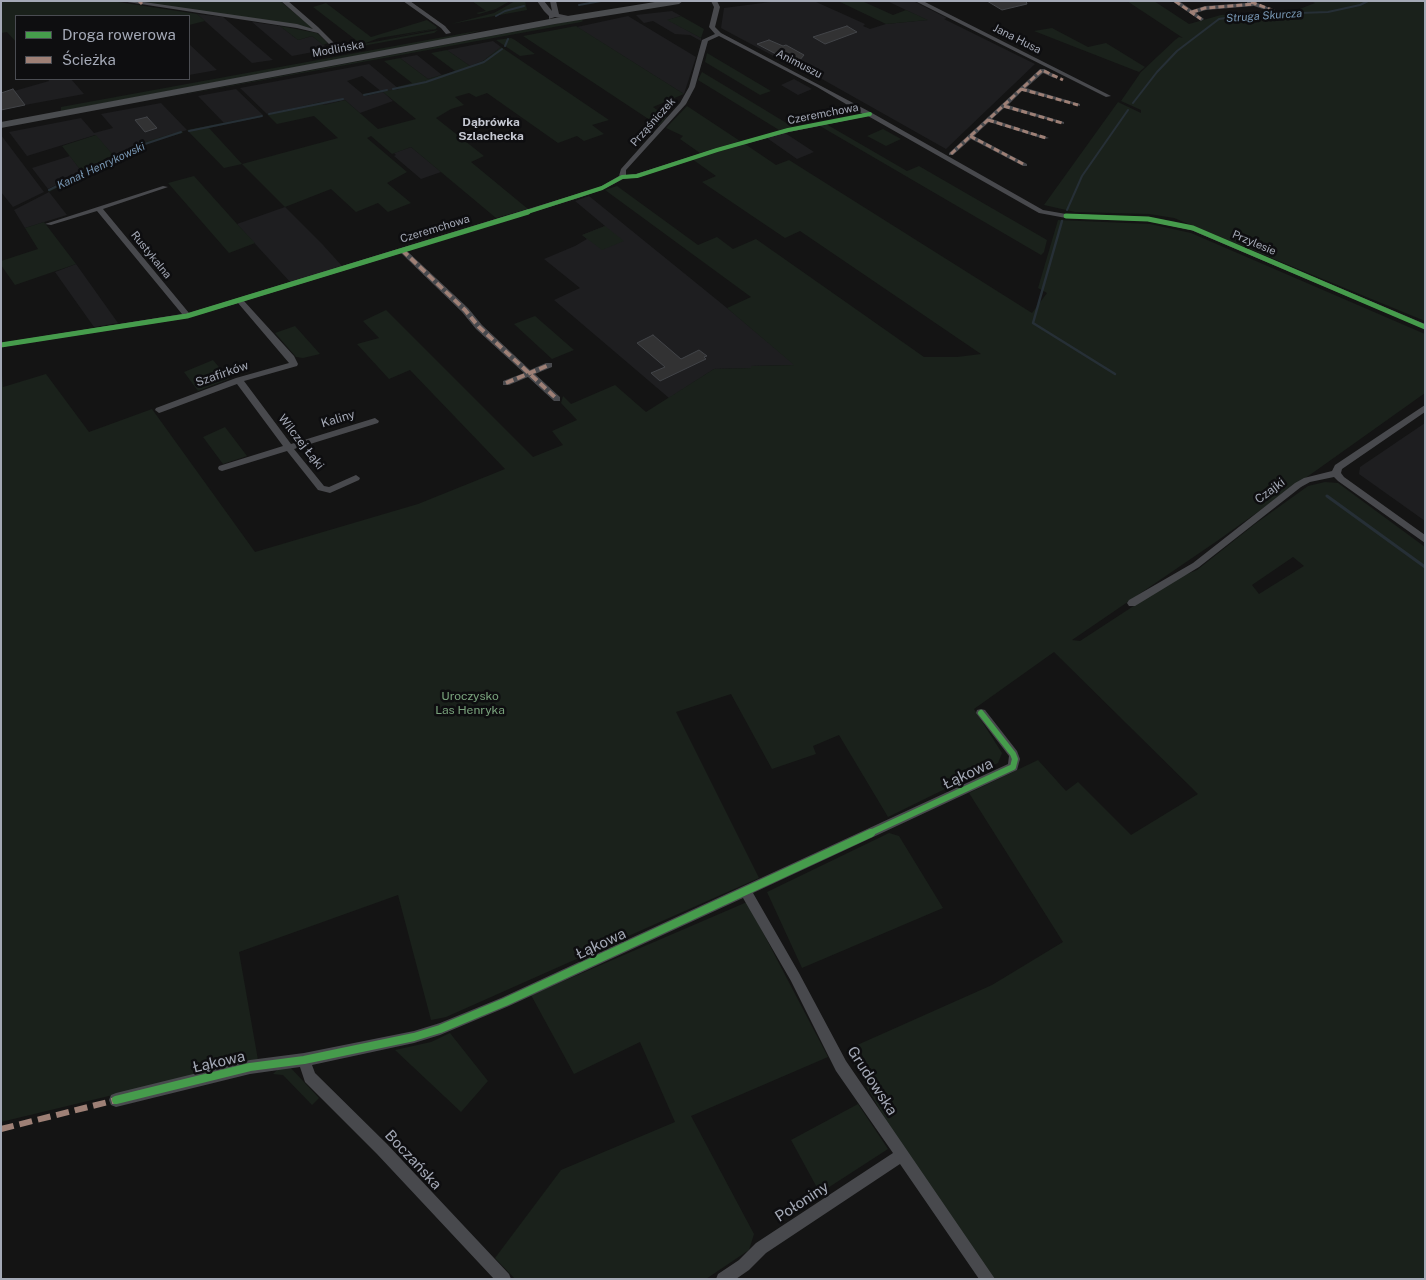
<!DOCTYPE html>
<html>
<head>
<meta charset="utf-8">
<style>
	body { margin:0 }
	#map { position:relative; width:1426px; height:1280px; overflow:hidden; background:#141414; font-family:"Public Sans",sans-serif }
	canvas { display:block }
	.frame { position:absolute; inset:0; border:2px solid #a4a9b6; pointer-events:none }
	.legend { position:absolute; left:15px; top:15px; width:175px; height:65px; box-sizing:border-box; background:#0e0e10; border:1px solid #4a4c52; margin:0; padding:6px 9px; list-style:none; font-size:15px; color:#a4a9b6 }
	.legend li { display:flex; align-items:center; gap:10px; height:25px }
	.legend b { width:25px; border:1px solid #4a4c52 }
</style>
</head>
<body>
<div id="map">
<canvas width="1426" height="1280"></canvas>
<div class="frame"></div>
<ul class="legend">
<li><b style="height:6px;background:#469c4c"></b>Droga rowerowa</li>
<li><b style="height:6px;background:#9e8076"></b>Ścieżka</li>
</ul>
</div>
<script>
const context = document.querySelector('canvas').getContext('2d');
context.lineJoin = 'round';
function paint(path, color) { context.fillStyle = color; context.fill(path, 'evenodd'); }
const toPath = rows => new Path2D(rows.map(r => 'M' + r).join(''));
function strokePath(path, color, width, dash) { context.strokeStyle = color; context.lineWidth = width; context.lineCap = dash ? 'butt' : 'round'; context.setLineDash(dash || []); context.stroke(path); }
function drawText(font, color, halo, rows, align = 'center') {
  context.font = font + ' "Public Sans",sans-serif'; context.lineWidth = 5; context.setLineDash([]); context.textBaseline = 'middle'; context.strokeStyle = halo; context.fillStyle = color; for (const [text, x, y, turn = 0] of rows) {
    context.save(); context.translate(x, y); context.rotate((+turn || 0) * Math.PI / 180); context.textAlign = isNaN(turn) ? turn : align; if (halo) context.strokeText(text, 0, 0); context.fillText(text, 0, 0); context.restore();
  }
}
paint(toPath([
	[778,1,814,1,865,24,863,26,870,29,886,24,927,20,887,1,913,1,947,18,944,19,1035,64,946,149,806,70,796,68,721,28,724,8],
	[672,11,681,16,668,20,701,38,701,41,690,35,675,34,653,21,644,23,636,15],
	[197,14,223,17,273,60,252,63],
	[628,16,696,57,684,94,577,27],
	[252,22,280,26,298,40,312,36,329,49,292,56],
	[493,41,501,47,483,61,470,66,447,50],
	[189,44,217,70,189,75],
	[417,55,442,75,428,79,400,58],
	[369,64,399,89,383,92,393,101,360,113,345,100,323,105,322,102,267,114,240,88],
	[362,76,382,92,365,96,347,81],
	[48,79,71,79,84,94,25,105,14,91,49,81],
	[794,79,812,89,798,95,781,85],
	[236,89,263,115,224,123,198,96],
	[161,103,187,130,130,148,114,156,95,135,27,156,9,132,81,118,94,133,113,128,101,114],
	[785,133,814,152,797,159,767,138],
	[1,135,44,192,13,207,1,192],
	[411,147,441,172,421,179,394,156,396,155,394,153],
	[70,156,82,172,48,189,32,168],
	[49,192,67,215,25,228,14,210],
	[589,196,727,308,795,365,751,366,751,368,714,369,669,398,554,300,580,288,544,259,575,246,587,239,582,235,605,226,575,201],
	[285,207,323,245,342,266,291,283,237,224],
	[76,264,118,323,94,327,55,272],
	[1425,423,1425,521,1359,474,1360,467]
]), '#1e1e20');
paint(toPath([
	[1,1,112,1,197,14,205,21,189,25,189,16,16,16,16,42,7,32,1,33],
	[142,1,280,1,314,29,144,3],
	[472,1,510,1,496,9,479,14,476,13,486,11],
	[515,1,525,1,527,10,451,24,494,13],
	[838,1,862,1,893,15,906,10,928,20,886,24],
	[1127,1,1154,1,1189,24,1221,15,1297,10,1315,3,1311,1,1425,1,1425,321,1174,218,1149,214,1075,212,1044,205,1118,102,1141,113,1141,110,1121,101,1141,72,1175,40,1179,37,1183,38],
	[326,3,371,37,427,20,437,27,436,29,375,41,433,29,379,38,363,44,438,30,434,33,351,48,350,47,361,44,313,7],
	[681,16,704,29,701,38,667,20],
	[581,19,583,21,581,22,149,101],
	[280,26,317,33,328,43,323,45,312,36,298,40],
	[576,26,684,94,653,107,667,117,659,126,523,36],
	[1052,28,1088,47,1106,43,1145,67,1139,72,1034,31],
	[482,30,448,39,61,111,61,107],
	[511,38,515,40,535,54,520,56,496,40],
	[501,47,609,120,592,125,604,134,584,141,577,136,558,143,487,93,476,97,469,93,455,97,464,105,451,109,436,118,484,156,471,162,528,209,496,218,411,147,392,154,371,136,367,138,407,172,387,183,411,203,388,212,378,203,356,212,331,189,285,207,242,164,224,168,187,130,263,115,261,117,209,128,242,164,338,138,314,116,277,124,267,114,322,102,324,105,345,100,378,129,416,119,383,92,365,96,362,94,399,89,397,87,412,83,384,61,400,58,428,79,455,71,431,53,447,50,470,66,483,61],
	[707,53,734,69,771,91,760,95,705,62],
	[702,72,737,93,793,127,779,130,698,80],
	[687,106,740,141,700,153,680,139,683,136,666,128],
	[826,124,907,171,919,166,1047,240,1044,252,1041,255,820,126],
	[883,129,901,139,886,146,867,136],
	[182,131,183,133,161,139,132,149,49,192,48,190,82,172,62,146,96,135,114,156,148,141],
	[745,144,776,165,789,160,1032,313,1047,293,1038,288,1058,220,1150,224,1191,233,1425,334,1425,393,1217,541,1072,640,1080,641,1175,579,1197,570,1255,524,1308,486,1325,482,1338,483,1425,547,1425,1279,993,1279,894,1135,846,1050,992,985,1063,942,969,793,1038,760,1066,791,1078,782,1131,835,1198,794,1054,652,974,709,1002,753,998,763,888,817,839,735,813,746,816,754,772,769,731,694,676,712,759,878,446,1017,431,1020,398,895,239,952,258,1060,1,1122,1,362,3,387,46,374,89,432,152,409,255,552,418,504,505,469,410,370,389,379,357,344,379,338,363,321,386,310,533,457,563,445,552,431,577,420,561,403,563,396,571,404,615,385,646,412,714,369,751,368,751,366,794,365,727,308,751,297,605,190,617,186,698,245,717,237,733,249,756,239,924,357,957,357,981,354,800,231,785,238,702,182,716,176,692,159],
	[1293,557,1304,566,1259,594,1252,585],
	[194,176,237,224,255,243,229,253,168,183],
	[44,222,76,264,15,285,1,265,1,261,38,249,25,228],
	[605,226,624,241,602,250,582,235],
	[535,316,574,350,552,359,514,324],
	[295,326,320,354,303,358,296,357,275,333],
	[213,360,229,379,198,391,184,372],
	[225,427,247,456,223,464,203,437],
	[889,833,899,836,943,908,802,968,767,892],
	[747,902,828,1057,691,1116,754,1234,749,1250,706,1279,515,1279,495,1258,561,1170,675,1122,640,1042,574,1074,531,995],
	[450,1033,488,1081,461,1112,395,1050,431,1042],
	[289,1066,319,1098,312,1105,283,1075,273,1074,278,1069],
	[858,1104,888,1149,820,1193,791,1140]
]), '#1a211b');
strokePath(toPath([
	[579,5,601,1],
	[496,16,505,11,524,6],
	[505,46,508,39],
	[393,89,426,82,484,62,502,49],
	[364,95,387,90],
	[1133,103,1157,72,1177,51,1219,19,1246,15,1328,12,1360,5,1368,1],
	[269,114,343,99],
	[189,131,262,116],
	[49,190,133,148,181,132],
	[1067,210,1082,176,1128,110]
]), '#262f36', 2);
strokePath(toPath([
	[1062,221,1033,323,1115,374]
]), '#262f36', 2.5);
strokePath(toPath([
	[1327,496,1425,567]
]), '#262f36', 3);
const building = toPath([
	[987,1,1026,1,1027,4,1002,10,987,1],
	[847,26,857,32,825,44,813,37,847,26],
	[769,40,783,46,786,45,804,55,799,61,793,63,757,44,769,40],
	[13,89,25,105,1,110,1,93,13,89],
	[147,117,157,128,145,132,135,120,147,117],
	[653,335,681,359,699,350,707,356,704,357,706,359,660,381,651,373,665,367,637,343,653,335]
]);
paint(building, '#323233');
strokePath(building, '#424448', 1);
paint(toPath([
	[121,1,137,1,297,24,313,29,281,1,288,1,318,27,344,53,339,54,318,33,297,28,121,1],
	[403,1,410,1,445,26,451,33,446,34,441,28,403,1],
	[711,1,717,1,720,7,715,27,721,33,872,113,1043,210,1066,214,1148,217,1195,227,1425,324,1425,329,1191,230,1148,221,1066,218,1039,213,868,116,789,132,719,151,639,177,623,179,604,189,578,198,407,251,468,308,482,325,530,370,546,363,552,363,552,367,535,374,560,397,560,401,554,401,528,377,509,385,503,385,503,381,524,373,476,329,462,312,401,253,244,301,294,356,298,364,297,366,244,381,291,444,375,418,379,421,378,423,294,449,324,486,329,487,356,475,360,478,359,480,330,493,318,490,287,451,222,471,219,470,218,468,219,466,283,446,237,384,162,412,159,413,155,410,156,408,236,378,289,363,238,303,187,318,1,347,1,343,182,314,97,211,51,225,45,224,163,186,168,187,103,209,189,313,600,187,619,176,621,169,680,103,689,87,702,40,715,34,709,27,714,7,711,1],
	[719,36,817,87,863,114,786,129,715,149,636,174,626,175,626,170,686,104,695,87,708,41,719,36],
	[915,1,923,1,1111,96,1106,97,915,1],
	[1172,1,1179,1,1192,10,1205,6,1247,3,1247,1,1252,1,1275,10,1272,12,1254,6,1206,10,1196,13,1204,19,1201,21,1172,1],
	[1040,69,1044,69,1057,76,1054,78,1043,73,1026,88,1080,104,1080,106,1022,91,1008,105,1064,122,1064,124,1004,108,992,119,1049,138,1044,139,989,122,974,136,1027,164,1027,166,1023,166,971,139,953,155,949,155,949,153,1040,69],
	[1425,405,1425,412,1342,469,1341,473,1344,477,1425,535,1425,543,1338,481,1334,477,1310,482,1301,487,1199,567,1135,606,1129,606,1127,603,1129,600,1193,563,1295,483,1304,478,1332,471,1335,465,1425,405],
	[981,709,985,710,1017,751,1020,759,1017,770,753,893,799,973,846,1061,995,1279,979,1279,900,1164,766,1253,749,1270,736,1279,716,1279,718,1274,739,1260,756,1243,893,1153,836,1071,791,981,743,898,509,1006,440,1035,414,1043,312,1065,315,1073,387,1144,509,1274,511,1279,494,1279,377,1154,305,1082,300,1067,250,1074,116,1107,111,1105,109,1100,111,1095,116,1093,250,1060,304,1053,414,1031,440,1023,501,998,1008,764,1009,756,976,713,977,710,981,709]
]), '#48494d');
paint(toPath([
	[537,1,544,1,552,11,550,1,556,1,559,14,578,18,575,20,555,17,549,19,549,16,544,11,537,1]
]), '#48494d');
paint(toPath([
	[661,1,683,1,679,4,555,24,1,128,1,122,555,18,661,1]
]), '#4a4c4f');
strokePath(toPath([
	[139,1,142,4],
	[1175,1,1201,19],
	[1251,2,1272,10],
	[1192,12,1205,8,1255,4],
	[1021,89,1078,105],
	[1004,106,1062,123],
	[988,120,1046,138],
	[970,136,1025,165],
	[951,154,1042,70,1063,80]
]), '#9e8076', 3, [6, 3]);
strokePath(toPath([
	[402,250,465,310,479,327,557,399],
	[506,383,549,365]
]), '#9e8076', 4, [8, 4]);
strokePath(toPath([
	[1,1129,116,1100]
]), '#9e8076', 6, [13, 6]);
strokePath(toPath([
	[524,213,602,188,622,177,637,176,717,150,788,130,870,114]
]), '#469c4c', 4);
strokePath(toPath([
	[1066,216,1148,219,1193,228,1425,327],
	[1,345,187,316,528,212]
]), '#469c4c', 5);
strokePath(toPath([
	[868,834,1013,767,1015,759,1013,754,981,713]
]), '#469c4c', 6);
strokePath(toPath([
	[116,1100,250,1067,304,1060,414,1037,440,1029,505,1002,871,833]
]), '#469c4c', 8);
drawText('italic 11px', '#7897b4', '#0e0e10', [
	["Struga Skurcza",1264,16,-4],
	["Kanał Henrykowski",101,166,-25]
]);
drawText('11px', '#a4a9b6', '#0e0e10', [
	["Jana Husa",1017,39,27],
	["Modlińska",338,49,-10],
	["Animuszu",799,64,27],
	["Czeremchowa",823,114,-11],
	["Prząśniczek",653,122,-48],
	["Czeremchowa",435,229,-17],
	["Przylesie",1254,243,23],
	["Rustykalna",151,255,51]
]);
drawText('bold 12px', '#c5c8d2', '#0e0e10', [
	["Dąbrówka",491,122],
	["Szlachecka",491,136]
]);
drawText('12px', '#a4a9b6', '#0e0e10', [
	["Szafirków",222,374,-19],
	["Kaliny",338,419,-17],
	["Wilczej Łąki",301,442,52],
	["Czajki",1270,491,-37]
]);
drawText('12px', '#79a27c', '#0e0e10', [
	["Uroczysko",470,696],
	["Las Henryka",470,710]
]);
drawText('15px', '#a4a9b6', '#0e0e10', [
	["Łąkowa",968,774,-25],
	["Łąkowa",601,944,-25],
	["Łąkowa",219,1062,-13],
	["Grudowska",872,1081,57],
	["Boczańska",413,1160,47],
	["Połoniny",802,1202,-33]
]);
</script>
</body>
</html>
